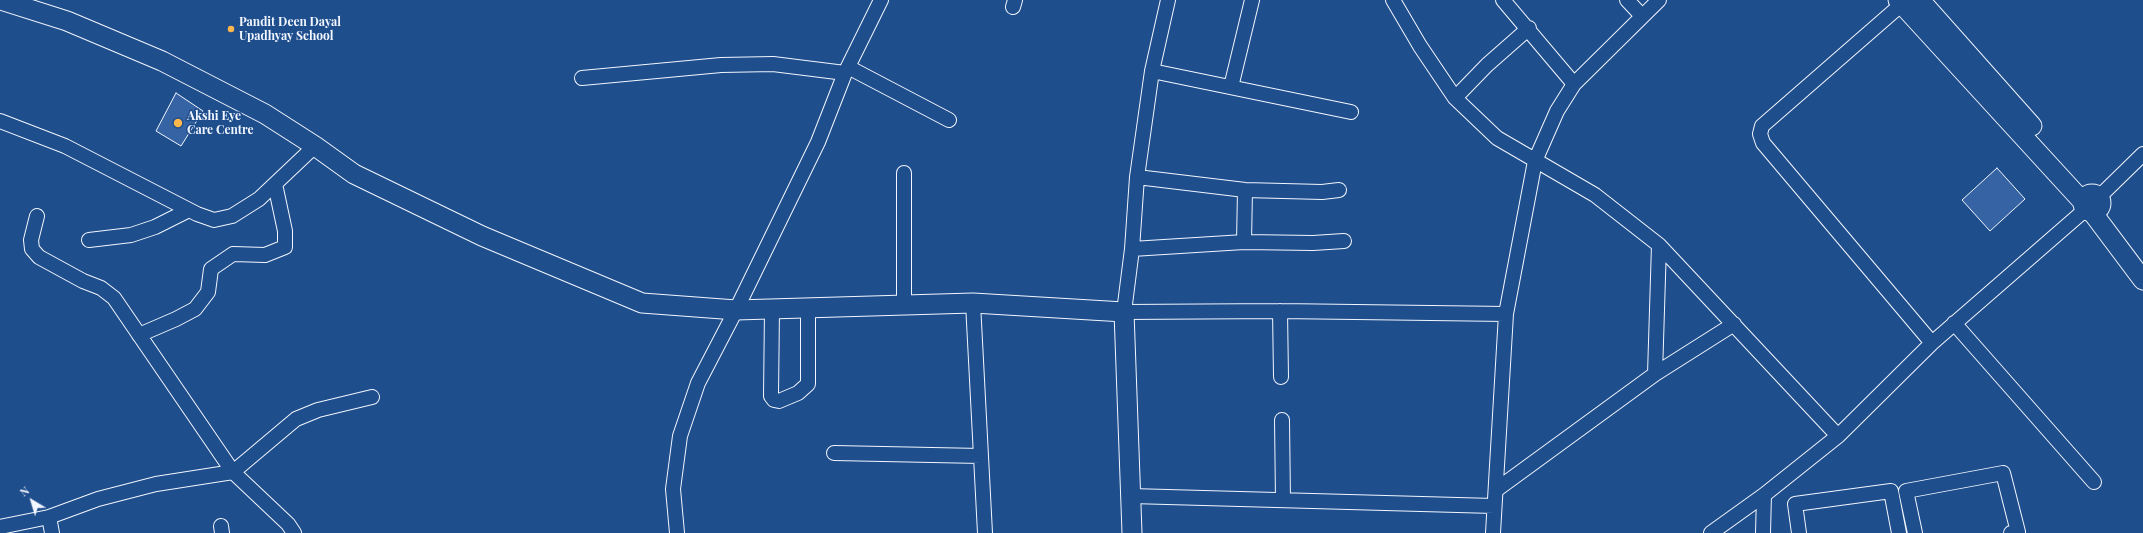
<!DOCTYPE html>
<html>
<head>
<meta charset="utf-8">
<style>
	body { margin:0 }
	#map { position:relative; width:2143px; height:533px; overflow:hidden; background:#1f4e8c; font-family:"Playfair Display",serif }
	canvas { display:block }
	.north { position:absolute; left:12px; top:481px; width:40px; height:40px; -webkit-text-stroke:3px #1f4e8c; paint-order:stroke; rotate:322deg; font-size:11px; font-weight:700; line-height:16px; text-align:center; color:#f2f6ff }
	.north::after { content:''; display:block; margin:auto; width:14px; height:18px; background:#f2f6ff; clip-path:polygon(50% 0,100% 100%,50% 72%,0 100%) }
</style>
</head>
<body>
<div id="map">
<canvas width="2143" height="533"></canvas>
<div class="north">N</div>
</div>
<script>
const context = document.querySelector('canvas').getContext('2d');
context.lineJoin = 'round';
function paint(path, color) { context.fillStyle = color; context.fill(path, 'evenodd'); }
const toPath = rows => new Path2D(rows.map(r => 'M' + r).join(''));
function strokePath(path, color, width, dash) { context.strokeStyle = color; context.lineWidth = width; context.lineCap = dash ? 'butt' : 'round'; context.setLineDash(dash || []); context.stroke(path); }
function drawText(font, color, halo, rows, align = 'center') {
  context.font = font + ' "Playfair Display",serif'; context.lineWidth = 3; context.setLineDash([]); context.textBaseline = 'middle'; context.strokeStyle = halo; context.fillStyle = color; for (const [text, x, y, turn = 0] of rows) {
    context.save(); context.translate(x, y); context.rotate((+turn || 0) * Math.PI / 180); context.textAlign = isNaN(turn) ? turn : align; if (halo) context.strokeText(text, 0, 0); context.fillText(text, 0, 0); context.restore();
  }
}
const building = toPath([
	[176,93,203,111,181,146,156,131,176,93],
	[1997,168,2025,199,1990,231,1962,200,1997,168]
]);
paint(building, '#3563a3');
strokePath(building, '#f2f6ff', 1);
const street = toPath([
	[1168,0,1152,71,1137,177,1132,249,1124,312,1280,311,1506,314],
	[1393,0,1420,46,1455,98,1497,138,1595,195,1659,245,1838,436],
	[1503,0,1574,84],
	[1627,0,1642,16],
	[1902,4,1762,126,1760,134,1763,143,1932,343],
	[1013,7,1015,0],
	[848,67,949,120],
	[1152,71,1351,112],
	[582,78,721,65,773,64,845,73],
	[1231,87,1252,0],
	[1455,98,1487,65,1529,28],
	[0,121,65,146,197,214,214,220,232,216,259,199,315,146],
	[1137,177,1245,190,1322,192,1339,190],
	[2099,197,2143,154],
	[37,216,31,240,32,249,39,257,83,281,101,288,114,298,233,472,288,524,294,533],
	[89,240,131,235,155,227,189,210],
	[1244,242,1245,190],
	[1132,249,1244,242,1313,243,1344,241],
	[973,303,985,533],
	[904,304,904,173],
	[772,309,771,396,774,400,779,401,798,393,808,384,808,308],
	[1280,311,1281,377],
	[1954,323,2094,482],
	[139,335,176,319,195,309,208,292,211,269,233,254,265,255,285,247,285,231,275,184],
	[1655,374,1659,245],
	[1282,420,1283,500],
	[834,453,981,456],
	[1496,490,1655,374,1734,324],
	[1131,496,1494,506],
	[49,517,52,533],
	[221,526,222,533],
	[0,527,49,517,98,499,156,484,233,472,296,419,318,410,372,397],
	[677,533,673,489,680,436,698,383,736,310,818,142,845,73,881,0],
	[1493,533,1506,314,1535,161,1557,111,1574,84,1659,0],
	[1711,533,1764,495,1838,436,1932,343,2086,209],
	[1763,533,1764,495],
	[1799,533,1795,504,1891,491,1899,533],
	[1915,533,1906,491,2003,473,2018,532,2011,533]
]);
const secondary = toPath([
	[1,0,67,21,162,61,265,114,315,146,354,174,482,236,642,303,736,310,973,303,1124,312,1132,533],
	[1898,0,2083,202],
	[1920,0,2032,126],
	'2083 203a9 9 0 1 1 18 0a9 9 0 1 1-18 0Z',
	[2092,212,2143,280]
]);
strokePath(street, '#f2f6ff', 16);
strokePath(secondary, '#f2f6ff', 21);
strokePath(street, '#1f4e8c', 14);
strokePath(secondary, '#1f4e8c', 19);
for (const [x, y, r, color] of [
	[231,29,4,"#ffb74d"],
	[178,123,5,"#ffb74d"]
]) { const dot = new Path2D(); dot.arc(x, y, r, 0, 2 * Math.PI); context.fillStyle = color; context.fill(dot); strokePath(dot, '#1f4e8c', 1.5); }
drawText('bold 12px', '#f2f6ff', '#1f4e8c', [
	["Pandit Deen Dayal",239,22],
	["Upadhyay School",239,36],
	["Akshi Eye",187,116],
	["Care Centre",187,130]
], 'left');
</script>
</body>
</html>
